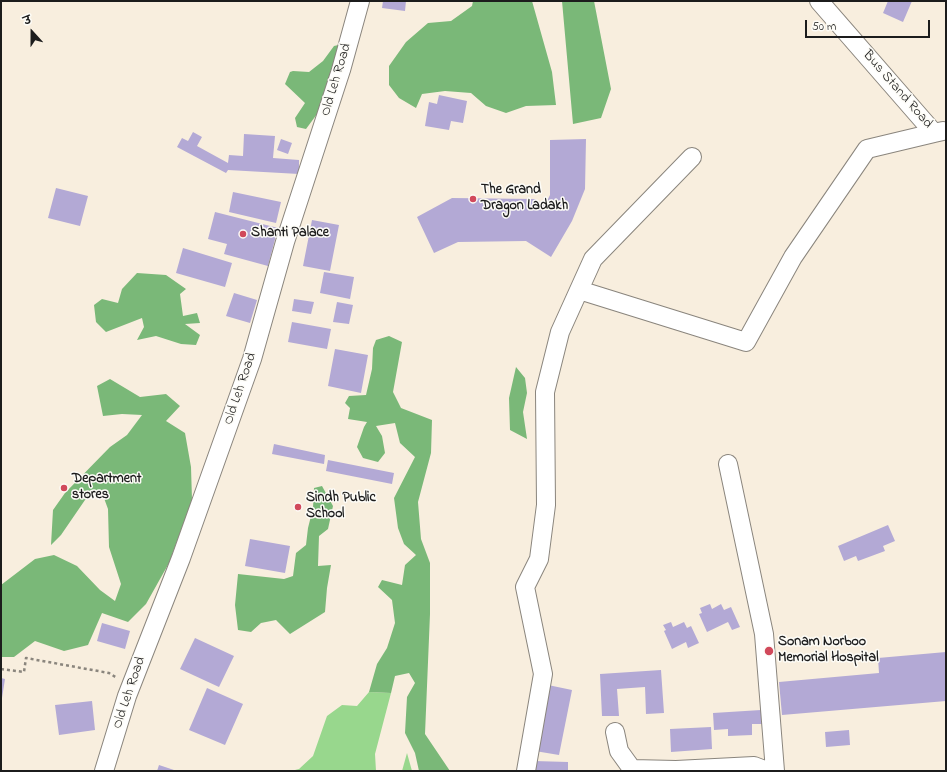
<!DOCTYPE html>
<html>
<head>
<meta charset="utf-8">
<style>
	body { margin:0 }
	#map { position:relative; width:947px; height:772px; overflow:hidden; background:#f8eede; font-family:"Indie Flower","Playpen Sans Deva",sans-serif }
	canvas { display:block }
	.frame { position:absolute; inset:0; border:2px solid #1c1c1c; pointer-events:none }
	.north { position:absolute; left:12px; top:12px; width:40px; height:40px; -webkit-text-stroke:3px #fdfcf7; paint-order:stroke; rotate:339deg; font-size:11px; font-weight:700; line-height:16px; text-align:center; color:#1c1c1c }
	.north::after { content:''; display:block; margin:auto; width:14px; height:18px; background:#1c1c1c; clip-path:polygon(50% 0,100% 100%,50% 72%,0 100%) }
	.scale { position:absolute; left:805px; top:20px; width:125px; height:18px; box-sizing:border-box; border:2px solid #1c1c1c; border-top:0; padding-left:5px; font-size:12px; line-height:14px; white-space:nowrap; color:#1c1c1c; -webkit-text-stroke:3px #fdfcf7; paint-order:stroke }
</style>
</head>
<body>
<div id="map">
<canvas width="947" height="772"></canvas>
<div class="frame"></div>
<div class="north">उ</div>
<div class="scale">50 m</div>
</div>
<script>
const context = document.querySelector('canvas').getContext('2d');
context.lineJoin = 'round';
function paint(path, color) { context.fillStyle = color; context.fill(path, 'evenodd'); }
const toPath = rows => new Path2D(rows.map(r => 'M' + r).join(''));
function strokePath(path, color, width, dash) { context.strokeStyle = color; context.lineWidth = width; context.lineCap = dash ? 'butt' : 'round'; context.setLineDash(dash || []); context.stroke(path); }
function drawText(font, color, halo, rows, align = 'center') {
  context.font = font + ' "Indie Flower",sans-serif'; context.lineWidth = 3; context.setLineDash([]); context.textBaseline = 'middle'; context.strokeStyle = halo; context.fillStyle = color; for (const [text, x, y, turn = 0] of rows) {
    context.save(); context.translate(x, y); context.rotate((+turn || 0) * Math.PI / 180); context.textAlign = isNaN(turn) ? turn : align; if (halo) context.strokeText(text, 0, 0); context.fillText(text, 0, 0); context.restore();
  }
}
paint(toPath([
	[369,692,391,693,375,754,376,771,291,771,299,769,313,756,327,716,342,705,357,706],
	[407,753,412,771,402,771]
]), '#98d78d');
paint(toPath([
	[473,1,532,1,552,72,556,105,526,106,506,113,486,106,471,93,445,91,422,94,416,108,399,98,389,85,389,66,406,42,428,23,451,21,472,6],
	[562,1,594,1,611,89,601,118,573,124],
	[343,44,323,106,306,129,297,127,295,118,305,103,285,84,290,72,293,71,309,72,323,61,334,46],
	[137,273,166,275,186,289,180,294,183,316,197,313,200,323,185,324,200,335,196,345,181,344,156,336,137,340,144,327,142,318,106,332,96,322,94,305,102,299,118,303,122,289],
	[389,336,402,342,393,392,401,408,432,420,431,453,418,502,421,539,430,563,430,614,425,734,450,771,419,771,415,753,405,733,407,697,415,683,409,673,395,676,391,693,369,692,377,664,387,648,395,623,392,600,378,587,382,580,402,585,405,565,416,555,404,544,398,528,394,498,415,457,400,443,395,423,376,426,382,436,385,453,378,462,363,458,357,447,364,427,367,422,348,419,350,408,345,403,349,396,366,395,372,369,373,348,376,340],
	[516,367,525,378,527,393,523,412,527,439,510,430,509,398],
	[110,379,140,397,166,394,180,406,166,421,185,433,191,467,192,500,169,563,146,604,128,622,102,613,88,645,64,651,35,641,14,657,1,657,1,585,35,559,54,555,77,566,100,590,115,601,121,584,109,547,108,509,101,490,85,500,61,535,51,545,53,510,65,493,110,447,127,435,142,415,122,414,103,416,97,386],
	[322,486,333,506,328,529,319,536,318,566,331,565,327,588,325,612,290,634,276,620,261,623,251,632,238,630,235,605,238,574,284,579,293,576,296,553,306,545,308,528,313,508,314,488]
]), '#7ab878');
paint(toPath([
	[383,1,406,1,405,11,382,8],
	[888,1,912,1,903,22,883,13],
	[439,95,467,101,463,123,451,121,449,130,425,126,429,102,437,104],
	[193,132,202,137,197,146,228,163,229,155,243,156,244,134,275,136,273,158,299,160,299,174,228,170,226,173,177,147,182,138,188,141],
	[281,139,292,143,288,154,277,150],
	[586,139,585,189,572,221,551,257,526,241,458,242,434,253,417,217,452,198,535,199,545,205,550,195,550,140],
	[56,188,88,196,80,226,48,218],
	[233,192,281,202,276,223,229,212],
	[215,212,278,228,268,266,224,254,227,244,208,239],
	[312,220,339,225,330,271,303,266],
	[183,248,232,263,225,287,176,273],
	[324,272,354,277,350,299,320,293],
	[234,293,257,300,250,323,226,316],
	[294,299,314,302,311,314,292,311],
	[337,302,353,305,349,324,333,322],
	[292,322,331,329,327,349,288,342],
	[335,349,368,355,361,393,328,386],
	[274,444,325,455,324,464,272,454],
	[328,460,394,473,392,484,326,471],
	[888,525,895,541,883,546,885,551,858,561,856,556,844,561,838,546],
	[250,539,290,546,285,573,245,566],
	[710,604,712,609,721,604,724,610,731,607,740,627,732,630,728,622,707,632,699,614,702,613,700,608],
	[671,622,673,627,684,622,687,628,691,626,699,643,688,648,686,642,672,649,664,631,666,630,663,625],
	[102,623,130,631,125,649,97,641],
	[195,638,234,656,219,687,180,669],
	[946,652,946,701,782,715,779,682,879,673,878,658],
	[661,670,664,713,646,714,645,687,617,689,619,716,602,716,600,674],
	[1,678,5,679,2,698,1,698],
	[548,685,572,690,559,755,535,751],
	[207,688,243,704,225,745,189,730],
	[92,701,95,730,59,735,55,705],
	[761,710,762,724,752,724,752,735,728,736,728,729,714,730,713,713],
	[711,727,712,749,671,752,670,729],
	[849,730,850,745,826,747,825,732],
	[534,761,568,762,568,771,534,771],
	[159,765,177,771,157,771]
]), '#b3a9d5');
const minor = toPath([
	[819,1,934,133,943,131],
	[579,290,746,342,793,257,867,149,934,133],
	[728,464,764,634,775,771],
	[615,732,619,751,632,769,676,770,754,766,767,771],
	[104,771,127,696,181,558,252,359,285,242,341,70,360,1],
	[526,771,543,674,525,587,539,559,546,505,545,392,560,332,593,259,692,157]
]);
strokePath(minor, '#8a857d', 20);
strokePath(toPath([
	[1,669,24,672,26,658,109,673,117,678]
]), '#8a857d', 2.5, [3, 3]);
strokePath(minor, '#fff', 18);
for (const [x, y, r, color] of [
	[473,199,4,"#d1495b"],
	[243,234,4,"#d1495b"],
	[64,488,4,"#d1495b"],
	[298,507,4,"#d1495b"],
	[769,651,5,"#d1495b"]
]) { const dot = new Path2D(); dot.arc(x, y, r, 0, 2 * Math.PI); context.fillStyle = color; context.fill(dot); strokePath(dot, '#fdfcf7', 1.5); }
drawText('14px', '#1c1c1c', '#fdfcf7', [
	["Old Leh Road",337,80,-73],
	["Bus Stand Road",897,90,49],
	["Old Leh Road",241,389,-71],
	["Old Leh Road",130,693,-71]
]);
drawText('bold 14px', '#1c1c1c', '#fdfcf7', [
	["The Grand",481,191],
	["Dragon Ladakh",481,207],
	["Shanti Palace",251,234],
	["Department",72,480],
	["stores",72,496],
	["Sindh Public",306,499],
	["School",306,515],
	["Sonam Norboo",778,643],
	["Memorial Hospital",778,659]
], 'left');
</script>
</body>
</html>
